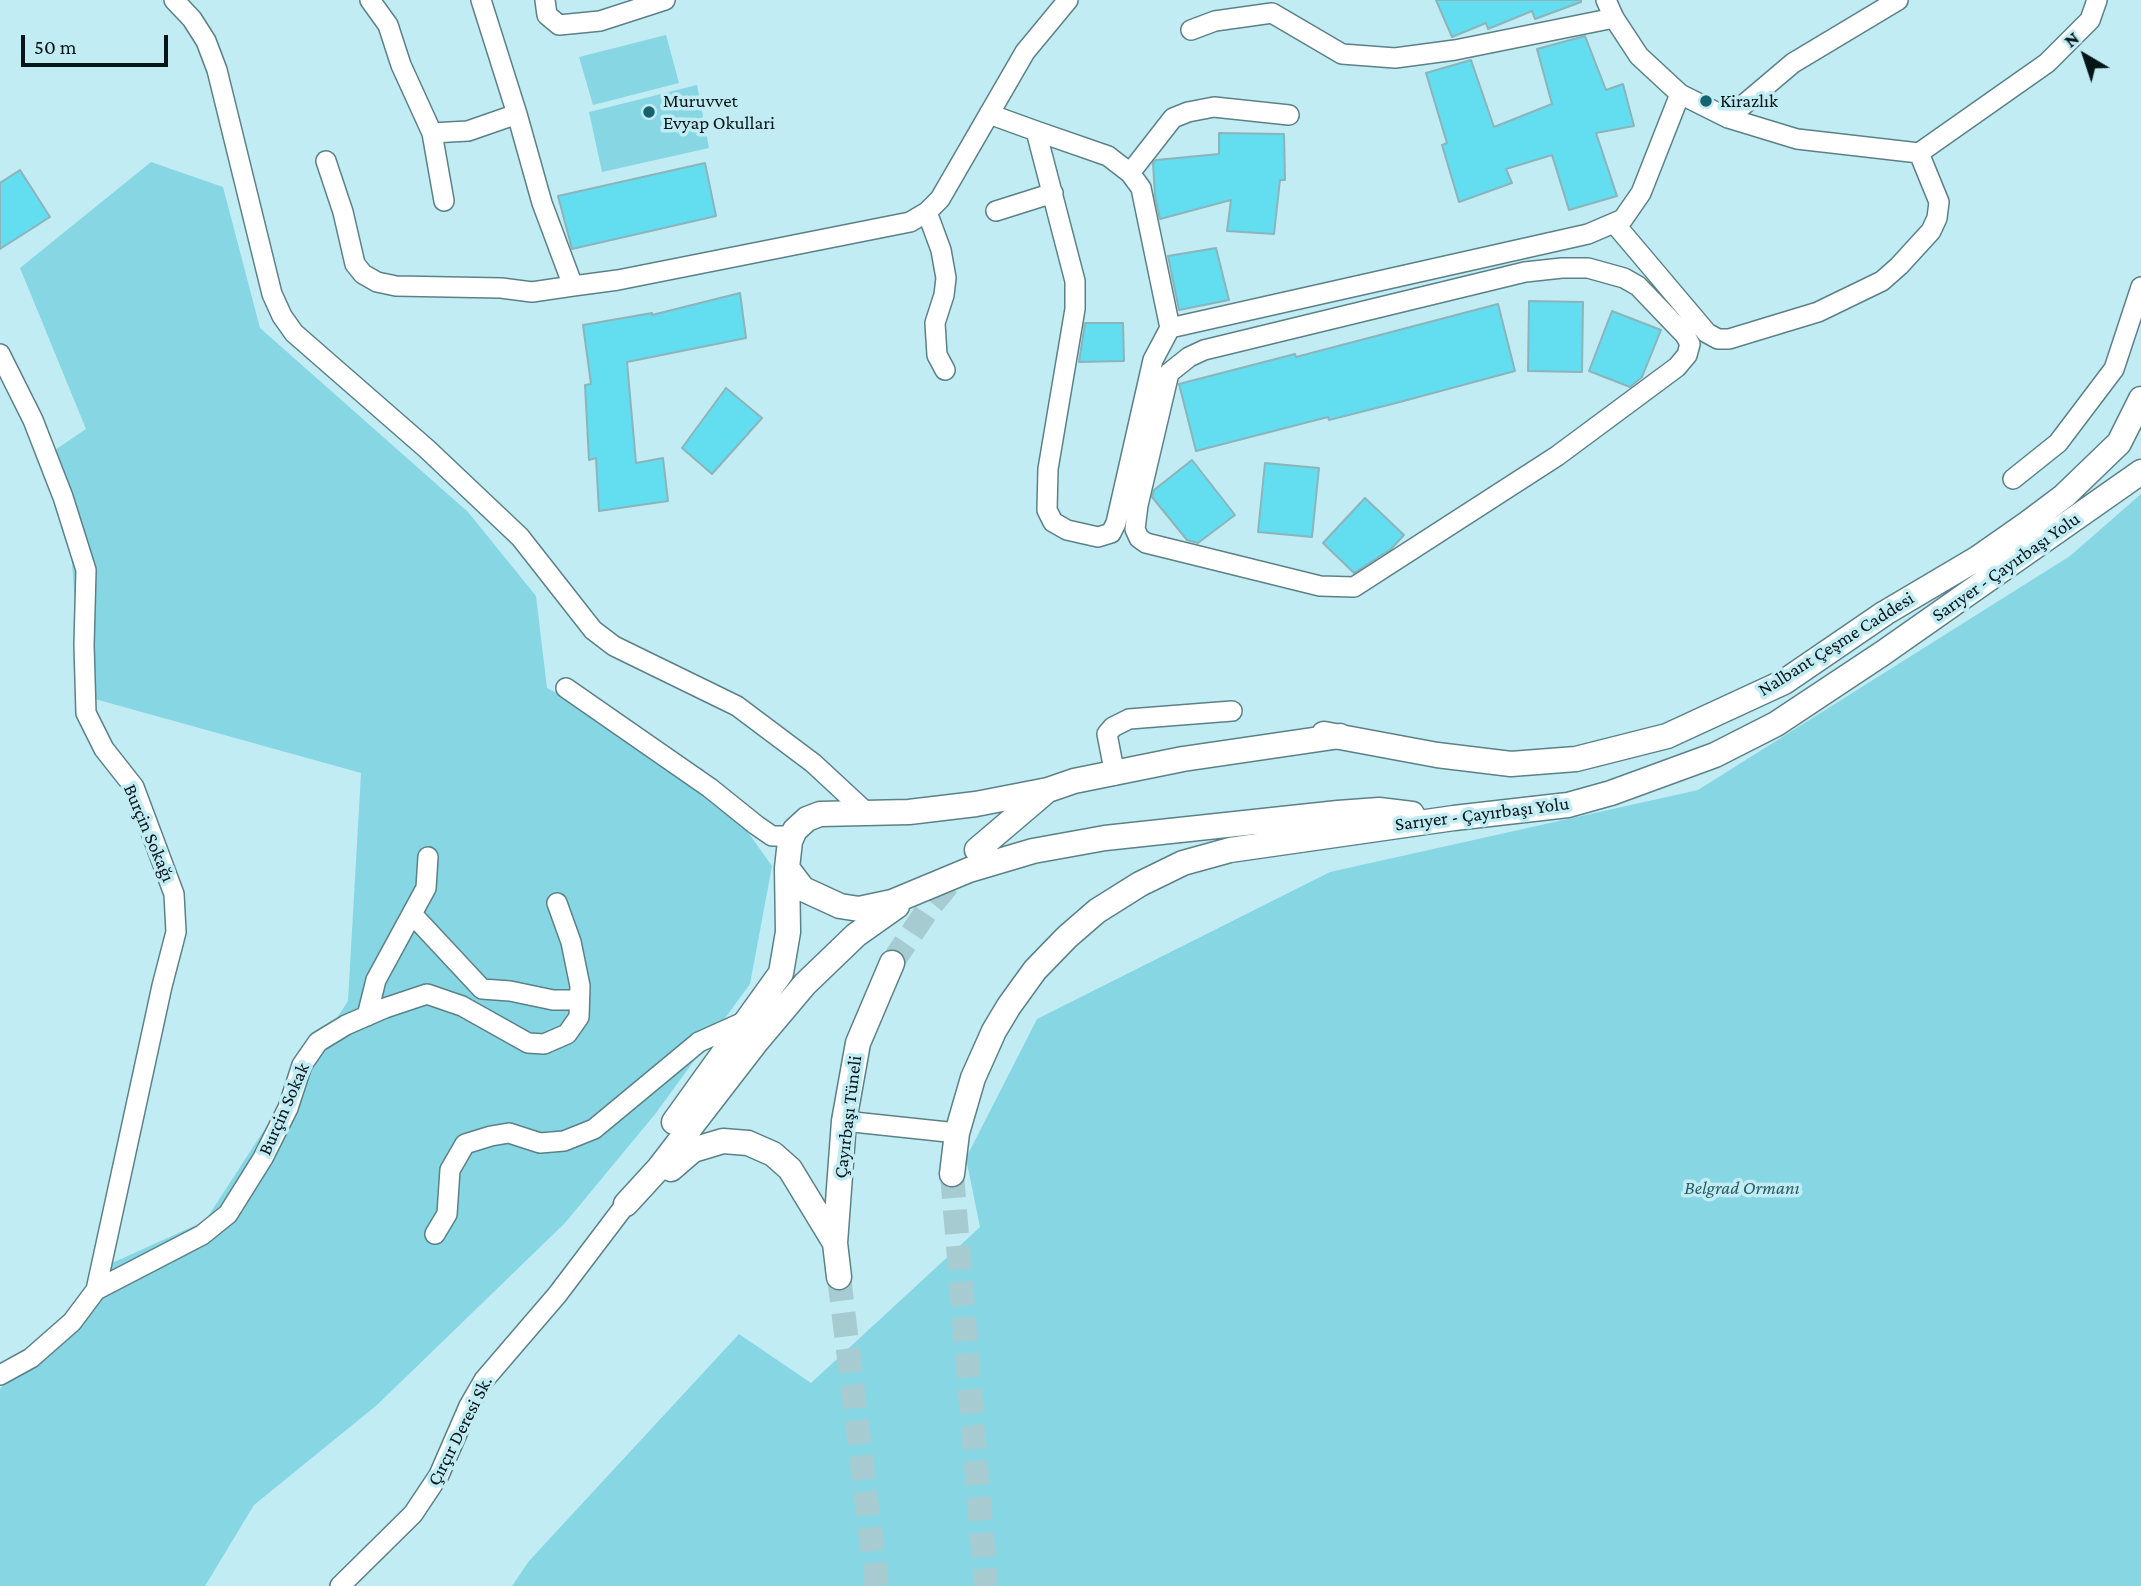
<!DOCTYPE html>
<html>
<head>
<meta charset="utf-8">
<style>
	body { margin:0 }
	#map { position:relative; width:2141px; height:1586px; overflow:hidden; background:#c2ecf3; font-family:"Crimson Pro",serif }
	canvas { display:block }
	.north { position:absolute; left:2050px; top:21px; width:70px; height:70px; -webkit-text-stroke:5px #c2ecf3; paint-order:stroke; rotate:321deg; font-size:19px; font-weight:700; line-height:28px; text-align:center; color:#061518 }
	.north::after { content:''; display:block; margin:auto; width:24px; height:32px; background:#061518; clip-path:polygon(50% 0,100% 100%,50% 72%,0 100%) }
	.scale { position:absolute; left:21px; top:35px; width:147px; height:32px; box-sizing:border-box; border:4px solid #061518; border-top:0; padding-left:9px; font-size:21px; line-height:24px; white-space:nowrap; color:#061518; -webkit-text-stroke:5px #c2ecf3; paint-order:stroke }
</style>
</head>
<body>
<div id="map">
<canvas width="2141" height="1586"></canvas>
<div class="north">N</div>
<div class="scale">50 m</div>
</div>
<script>
const context = document.querySelector('canvas').getContext('2d');
context.lineJoin = 'round';
function paint(path, color) { context.fillStyle = color; context.fill(path, 'evenodd'); }
const toPath = rows => new Path2D(rows.map(r => 'M' + r).join(''));
function strokePath(path, color, width, dash) { context.strokeStyle = color; context.lineWidth = width; context.lineCap = dash ? 'butt' : 'round'; context.setLineDash(dash || []); context.stroke(path); }
function drawText(font, color, halo, rows, align = 'center') {
  context.font = font + ' "Crimson Pro",serif'; context.lineWidth = 7; context.setLineDash([]); context.textBaseline = 'middle'; context.strokeStyle = halo; context.fillStyle = color; for (const [text, x, y, turn = 0] of rows) {
    context.save(); context.translate(x, y); context.rotate((+turn || 0) * Math.PI / 180); context.textAlign = isNaN(turn) ? turn : align; if (halo) context.strokeText(text, 0, 0); context.fillText(text, 0, 0); context.restore();
  }
}
paint(toPath([
	[666,35,679,83,593,105,579,57],
	[697,85,709,148,602,172,589,112],
	[151,162,223,187,260,328,468,512,536,596,547,688,703,769,772,866,750,984,656,1113,565,1223,377,1405,254,1505,205,1586,0,1586,0,1389,112,1263,205,1221,348,1001,361,773,95,699,78,644,68,508,49,454,86,429,20,268],
	[2141,494,2141,1586,512,1586,529,1561,739,1334,811,1383,980,1227,966,1158,1037,1019,1330,872,1698,790,2070,556]
]), '#87d6e4');
const building = toPath([
	[1436,0,1581,0,1581,2,1535,19,1532,11,1488,29,1486,23,1452,37,1436,0],
	[1585,36,1606,90,1623,84,1634,126,1596,133,1617,196,1569,210,1552,155,1506,169,1512,183,1459,202,1442,145,1447,143,1426,73,1471,60,1494,127,1552,104,1537,49,1585,36],
	[1219,133,1284,134,1285,180,1280,180,1274,234,1227,231,1231,200,1160,219,1155,196,1153,163,1156,160,1219,154,1219,133],
	[705,163,716,216,572,249,558,196,705,163],
	[20,170,50,217,0,249,0,183,20,170],
	[1216,248,1229,300,1179,310,1168,256,1216,248],
	[740,293,746,338,627,362,636,463,663,458,668,501,599,511,596,458,589,460,585,385,591,384,583,325,652,313,652,315,740,293],
	[1529,301,1583,302,1582,372,1528,371,1529,301],
	[1498,304,1515,371,1396,403,1329,420,1328,417,1196,451,1179,384,1295,354,1296,357,1498,304],
	[1612,311,1661,330,1642,377,1630,387,1589,371,1612,311],
	[1085,323,1123,323,1124,361,1079,362,1085,323],
	[726,388,762,418,712,474,682,448,726,388],
	[1192,460,1235,515,1198,543,1187,540,1152,497,1154,490,1192,460],
	[1265,463,1319,468,1312,537,1258,532,1265,463],
	[1365,498,1404,535,1391,549,1354,573,1323,543,1365,498]
]);
paint(building, '#63ddf0');
strokePath(building, '#8cb4bb', 2);
strokePath(toPath([
	[892,963,928,909,958,872],
	[952,1174,986,1586],
	[839,1277,877,1586]
]), '#a6ccd2', 24, [24, 12]);
const minor = toPath([
	[174,0,192,19,206,41,217,70,272,294,282,316,294,333,427,449,520,537,593,630,614,646,737,706,813,763,867,813],
	[370,0,388,25,401,65,432,133,444,201],
	[545,0,547,15,559,25,600,21,665,0],
	[1606,0,1614,18,1639,56,1680,94,1728,118,1797,139,1919,153,2047,63,2090,20,2097,0],
	[1191,30,1215,21,1272,13,1342,54,1395,58,1455,50,1614,18],
	[517,114,542,203,573,286,618,280,910,222,927,212,940,199,1025,52,1068,0],
	[989,114,1036,131,1108,156,1130,173,1141,188,1170,328,1153,360,1116,523,1111,533,1098,537,1067,530,1053,522,1047,510,1048,469,1075,309,1075,281,1036,131],
	[1728,118,1793,63,1898,0],
	[432,133,468,131,517,114,481,0],
	[326,161,343,212,355,264,363,274,377,282,396,286,501,288,532,292,573,286],
	[1130,173,1173,118,1188,112,1214,107,1289,115],
	[996,211,1053,193],
	[927,212,941,250,946,278,944,295,935,323,937,355,945,370],
	[1614,223,1707,333,1718,339,1729,339,1818,312,1882,281,1899,266,1931,231,1937,218,1939,202,1919,153],
	[1562,268,1588,268,1624,278,1638,286,1685,335,1690,344,1687,355,1677,367,1557,456,1354,587,1320,586,1146,543,1139,538,1135,529,1138,505,1169,373,1189,357,1204,350,1525,272,1562,268],
	[1170,328,1588,234,1623,219,1641,193,1680,94],
	[0,354,33,420,63,497,86,570,84,645,86,713,104,749,134,787,174,894,176,932,162,986,96,1290],
	[2013,479,2058,443,2114,369,2141,287],
	[566,688,710,788,756,825,772,836,792,836],
	[1115,775,1107,734,1113,727,1129,719,1232,711],
	[412,914,482,989,510,991,553,1000,579,1000],
	[367,1016,376,980,426,888,428,857],
	[844,1121,957,1133],
	[435,1234,447,1214,450,1170,465,1144,491,1136,509,1133,540,1143,564,1141,594,1129,699,1042,748,1020],
	[0,1375,31,1358,72,1322,96,1290,202,1235,228,1214,263,1158,288,1108,302,1065,318,1042,346,1025,385,1008,427,994,462,1006,528,1043,544,1044,567,1034,579,1017,580,986,571,942,557,903],
	[340,1586,413,1514,439,1475,469,1406,484,1380,557,1295,626,1204]
]);
const major = toPath([
	[1324,734,1437,755,1511,764,1576,759,1667,736,1784,682,1885,613,1978,558,2028,523,2064,496,2119,443,2141,399],
	[1340,736,1183,759,1074,781,1048,790,976,804,909,812,820,814,807,819,795,830,790,841,787,868,803,889,840,906,859,909,892,902,969,870,1033,851,1105,838,1338,813,1379,810,1412,814],
	[977,850,1044,793],
	[674,1122,781,973,788,932,787,868],
	[671,1169,693,1150,723,1141,748,1143,773,1154,790,1169,835,1243],
	[952,1174,957,1133,973,1078,994,1031,1009,1006,1035,970,1067,937,1097,911,1140,884,1183,863,1230,850,1454,818,1568,805,1611,793,1715,755,1776,724,1883,653,2141,472],
	[626,1204,659,1168,757,1041,805,984,856,935,897,906],
	[839,1277,835,1243,844,1121,858,1043,892,963]
]);
strokePath(minor, '#5b8188', 22);
strokePath(major, '#5b8188', 27);
strokePath(minor, '#fff', 19);
strokePath(major, '#fff', 24);
for (const [x, y, r, color] of [
	[1706,101,7,"#16626d"],
	[649,112,7,"#16626d"]
]) { const dot = new Path2D(); dot.arc(x, y, r, 0, 2 * Math.PI); context.fillStyle = color; context.fill(dot); strokePath(dot, '#c2ecf3', 2.5); }
drawText('19px', '#061518', '#c2ecf3', [
	["Muruvvet",663,101],
	["Evyap Okullari",663,123],
	["Kirazlık",1720,101]
], 'left');
drawText('19px', '#061518', '#c2ecf3', [
	["Sarıyer - Çayırbaşı Yolu",2006,567,-35],
	["Nalbant Çeşme Caddesi",1836,644,-32],
	["Sarıyer - Çayırbaşı Yolu",1482,814,-7],
	["Burçin Sokağı",149,833,67],
	["Burçin Sokak",284,1109,-66],
	["Çayırbaşı Tüneli",848,1117,-83],
	["Çırçır Deresi Sk.",460,1431,-63]
]);
drawText('italic 19px', '#2a5e66', '#c2ecf3', [
	["Belgrad Ormanı",1742,1188]
]);
</script>
</body>
</html>
